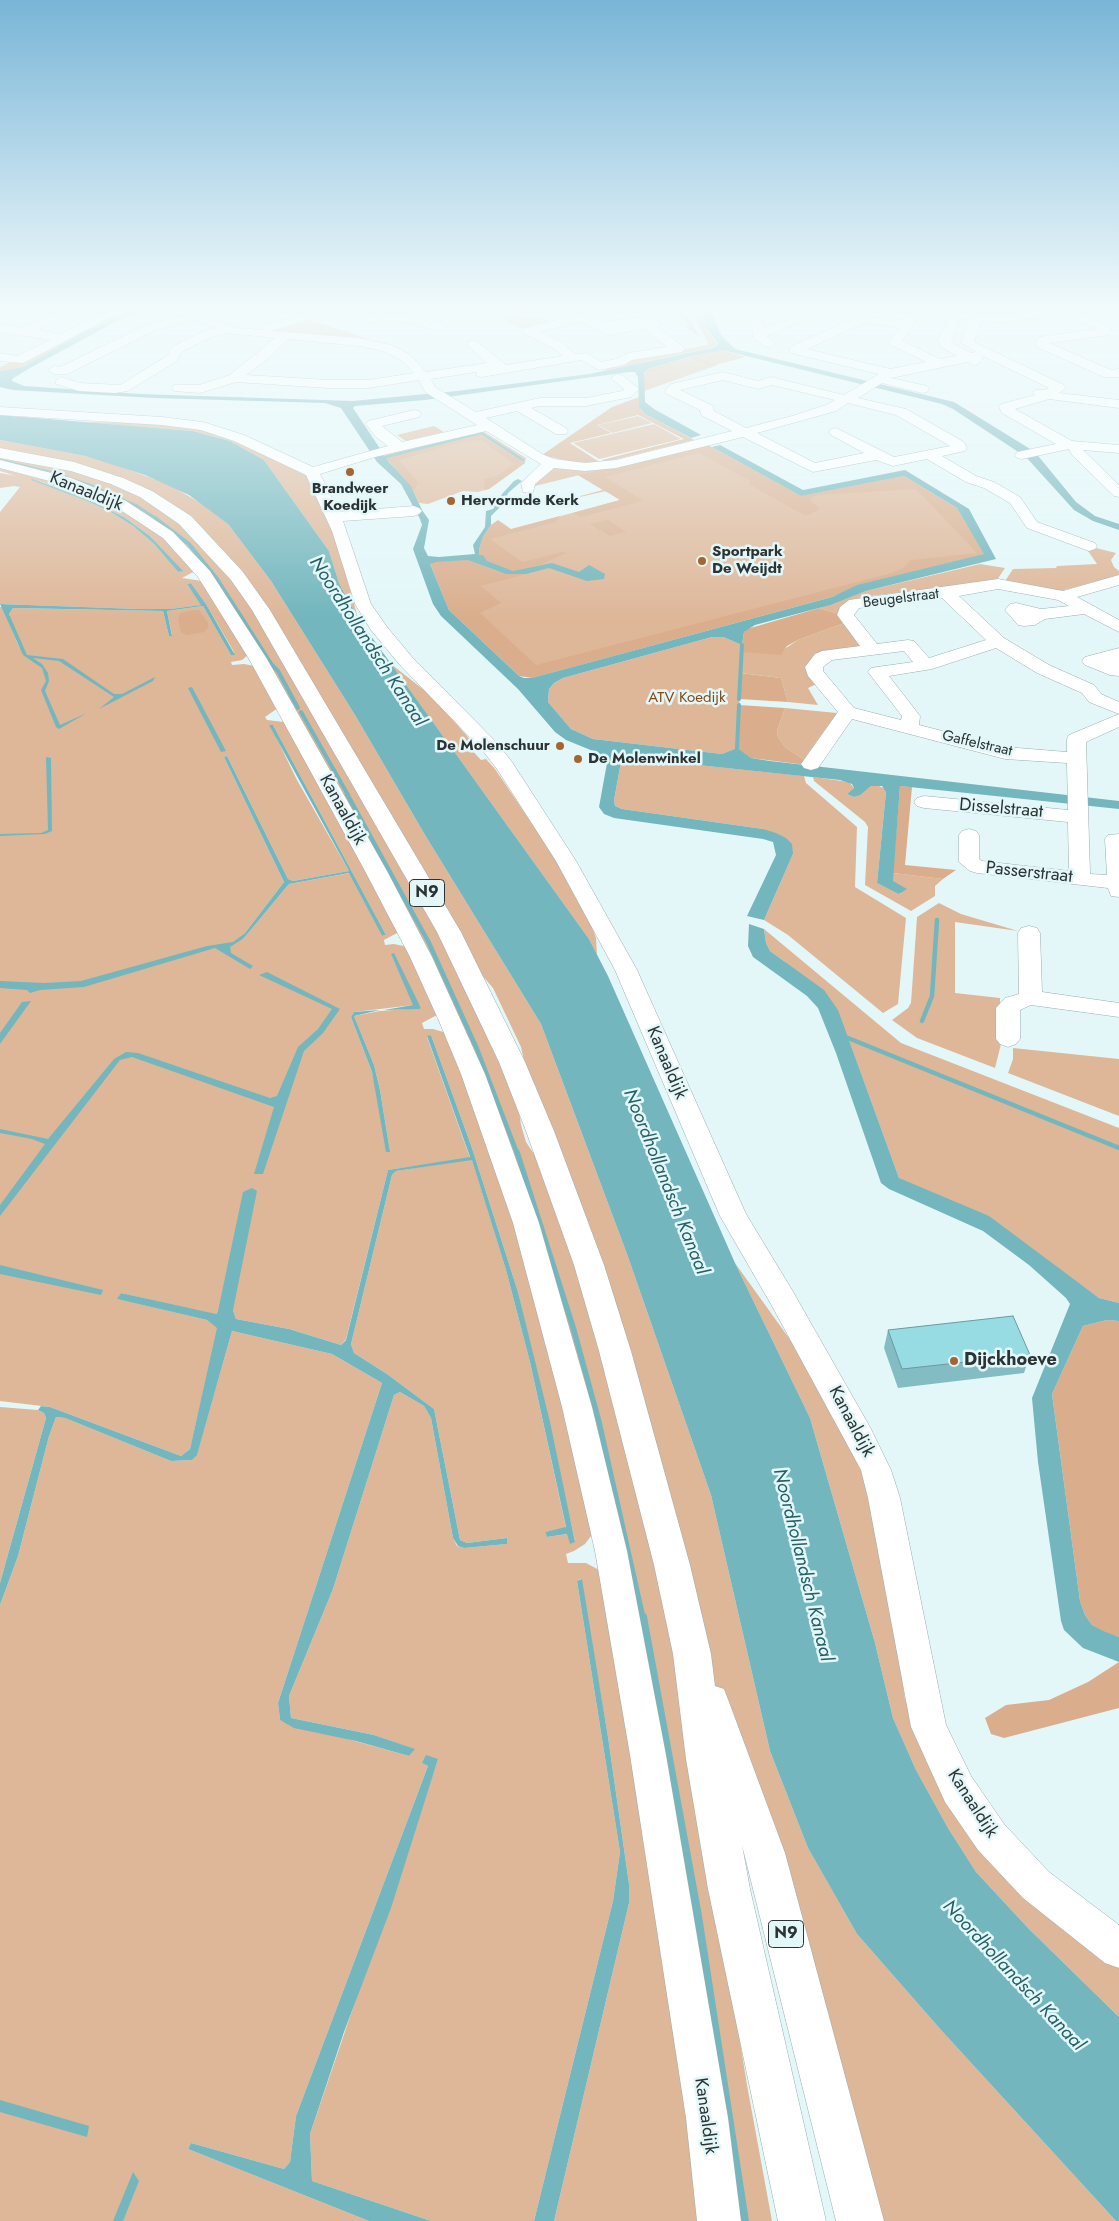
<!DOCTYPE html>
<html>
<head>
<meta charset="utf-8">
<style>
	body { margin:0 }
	canvas { display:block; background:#e3f7f9 }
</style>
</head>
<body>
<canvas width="1119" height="2221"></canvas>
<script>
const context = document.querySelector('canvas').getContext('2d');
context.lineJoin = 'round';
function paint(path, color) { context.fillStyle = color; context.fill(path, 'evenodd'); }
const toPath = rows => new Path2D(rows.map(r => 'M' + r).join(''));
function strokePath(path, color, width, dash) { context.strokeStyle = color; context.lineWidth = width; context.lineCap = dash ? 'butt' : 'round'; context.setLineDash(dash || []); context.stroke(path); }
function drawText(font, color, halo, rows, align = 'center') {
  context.font = font + ' Jost,sans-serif'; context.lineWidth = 5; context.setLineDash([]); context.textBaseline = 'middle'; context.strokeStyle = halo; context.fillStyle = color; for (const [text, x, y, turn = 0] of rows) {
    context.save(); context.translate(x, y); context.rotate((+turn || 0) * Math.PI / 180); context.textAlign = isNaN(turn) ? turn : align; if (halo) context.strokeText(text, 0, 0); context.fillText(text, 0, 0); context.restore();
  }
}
paint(toPath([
	[436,306,449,306,548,311,546,315],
	[667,306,685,311,700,338,685,326,690,325,674,313,657,315,645,306],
	[684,306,696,306,704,313,705,326,718,346,607,370,601,366,707,345,708,343,696,320,692,313],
	[138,308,146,308,120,316,80,334,23,367,0,371,0,367,12,361,112,317],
	[507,315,545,317,544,319,553,323,528,330,506,322,505,320],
	[306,319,351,333,371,341,257,331],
	[716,350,722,350,745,357,719,364,695,356],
	[689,359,712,367,644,391,644,375],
	[638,416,652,423,612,433,598,425],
	[81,422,165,423,219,433,301,472,309,478,333,530,358,618,339,583,329,551,264,460,230,441,193,431],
	[654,424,681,439,599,459,573,443],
	[434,426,444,432,406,441,397,435],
	[481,430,526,458,525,463,489,489,478,492,463,491,428,504,419,503,411,486,384,454],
	[0,440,85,456,116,465,170,485,207,507,228,524,271,581,355,715,425,835,541,1024,627,1254,711,1495,770,1751,808,1848,857,1934,941,2030,1116,2221,871,2221,709,1665,528,1078,521,1047,493,988,480,973,278,626,152,493,0,450],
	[712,447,801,496,904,476,985,554,532,678,432,562,479,555,483,537,620,500,578,475,535,486,535,484,554,467,584,470,607,469,655,458],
	[0,455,63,467,129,490,170,514,234,581,250,605,431,915,518,1104,521,1125,526,1142,544,1169,587,1295,678,1658,747,2085,772,2221,732,2221,672,1839,477,1068,224,598,137,510,0,463],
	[0,466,88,491,155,528,195,571,182,578,202,581,248,655,242,660,231,662,232,665,244,664,254,666,278,708,265,717,267,720,284,722,399,932,384,940,385,945,394,944,408,947,437,1015,422,1023,424,1029,433,1029,447,1033,508,1188,594,1532,585,1544,574,1551,566,1554,568,1563,586,1563,601,1571,709,2221,554,2221,629,1903,629,1884,608,1737,581,1579,577,1581,620,1852,613,1901,534,2221,431,2221,312,2181,310,2134,438,1759,422,1763,428,1766,296,2116,290,2162,284,2169,191,2143,188,2149,369,2221,0,2221,0,1605,18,1556,49,1436,56,1417,65,1418,171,1461,192,1460,197,1454,232,1331,332,1354,382,1383,278,1703,280,1720,409,1756,414,1749,374,1735,291,1718,289,1696,333,1589,394,1395,400,1392,424,1406,431,1418,453,1538,457,1546,464,1548,507,1544,507,1538,467,1543,460,1540,434,1409,387,1374,354,1353,351,1344,392,1175,396,1171,472,1159,506,1270,530,1362,566,1528,545,1532,547,1537,568,1534,575,1541,518,1292,472,1148,431,1035,427,1037,470,1158,388,1170,346,1339,341,1345,289,1329,236,1319,233,1310,218,1311,215,1315,121,1293,118,1299,207,1320,218,1328,190,1449,181,1456,50,1407,0,1401,0,607,2,607,20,649,9,614,13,608,163,611,169,636,172,635,167,611,203,606,231,655,234,652,206,604,191,583,187,584,202,605,170,609,138,609,0,604,0,512,20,487,14,486,0,488,0,473,16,476,0,471],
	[33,479,83,497,124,517,150,536,182,571,178,572,154,544,133,526,109,511,82,499],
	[270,725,273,725,386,935,382,936,350,873,289,884,244,938,234,942,245,933,284,882,224,757,227,756,288,879,293,881,349,871,297,780],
	[391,954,421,1008,380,1011,354,1016,374,1065,380,1090,390,1152,372,1072,351,1017,354,1012,414,1005],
	[1092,547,1116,553,1111,560,1114,567,1119,571,1119,575,1057,592,1005,581,1013,569,1056,568,1057,566,1097,564,1086,548],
	[980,564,1005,568,997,580,928,592,921,590,862,597,853,600,842,615,819,608,866,591],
	[844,623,867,646,818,653,807,666,821,682,808,688,818,705,788,702,781,678,741,673,737,748,722,754,593,739,571,729,548,702,549,689,554,683,563,678,712,637,723,637,742,645,742,651,783,650,798,640],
	[391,664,434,698,473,743,467,745,481,760,486,759,495,769,556,859,591,924,596,938,597,955,589,939],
	[785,708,837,713,807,755,806,765,803,759,785,747,778,737,777,731],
	[625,759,660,761,804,776,806,783,857,827,855,887,906,918,898,1004,883,1013,788,935,764,920,793,854,763,829,622,809,615,806,614,800,621,762],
	[813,777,849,782,854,788,847,794,854,797,857,796,871,786,879,786,885,789,886,792,877,883,901,894,893,881,893,873,943,879,935,886,935,896,911,911,865,885,868,827,865,822,814,781],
	[939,903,961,914,1018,931,955,922,955,993,1000,998,1001,1044,995,1068,917,1038,892,1020,908,1008,911,1003,917,917],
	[764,929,901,1043,1119,1128,1119,1303,1099,1298,1055,1267,899,1178,848,1038,784,961,770,951,766,943],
	[1013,1048,1119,1059,1119,1116,1008,1073,1013,1059],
	[735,1263,814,1373,854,1447,879,1523,905,1699,922,1745,1068,1931,1119,1968,1119,2017,1029,1929,976,1872,948,1828,916,1770,893,1718,875,1643,810,1418],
	[0,1407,38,1410,44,1413,46,1418,0,1583]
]), '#deb799');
paint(toPath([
	[695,356,719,364,712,367,689,359,644,375,648,369],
	[639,397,639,407,645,414,694,440,605,462,602,460,684,439,638,415,597,425,611,433,570,443,601,463,572,462,542,455,612,407],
	[479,435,525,463,489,489,484,490,485,479,497,476,514,464,481,440,455,444,399,460,418,482,414,491,386,458],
	[706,444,801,496,904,476,957,508,985,554,857,585,832,597,532,678,519,676,449,610,430,564,432,562,468,560,498,572,526,574,481,586,501,603,480,613,536,665,892,573,903,568,911,560,977,553,916,489,817,495,811,498,811,501,820,509,809,515,804,515,750,485,749,480,699,453,605,477,643,501,581,517,573,513,620,500,606,491,558,502,603,490,578,475,535,486],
	[560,516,556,522,490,539,522,562,563,552,566,553,540,565,513,571,487,561,479,555,479,550,483,537,491,525,498,520,511,529],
	[608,520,626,532,610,536,590,524],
	[819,608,842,615,844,623,798,640,787,646,781,655,741,652,744,632,747,629],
	[193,610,199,610,202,614,208,623,208,628,204,632,187,635,181,632,178,619,180,613],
	[740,673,781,678,788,702,739,699],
	[739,705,785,708,777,731,778,737,785,747,803,759,806,765,751,758,740,752,737,748],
	[900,786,912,787,905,865,956,870,943,879,893,873],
	[1107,1320,1119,1321,1119,1637,1103,1632,1092,1625,1085,1615,1080,1601,1052,1394,1083,1326],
	[1119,1662,1119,1708,1004,1738,991,1734,985,1718,1006,1705,1049,1700,1088,1682]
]), '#daae8d');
paint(toPath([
	[147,306,152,309,121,319,30,368,12,379,12,381,24,386,140,394,353,401,457,391,589,374,716,347,718,344,705,326,704,313,696,306,708,306,722,336,735,349,954,402,1035,452,1076,502,1095,516,1119,524,1119,530,1093,521,1074,510,1026,457,953,409,942,404,722,350,689,357,648,369,644,373,645,402,654,409,701,435,691,438,645,414,639,407,638,377,635,372,629,372,425,400,355,406,353,408,389,462,411,486,422,510,429,520,424,548,428,556,439,557,475,554,473,545,485,527,486,511,493,509,502,494,514,481,518,479,522,481,508,493,505,502,491,516,491,525,483,537,479,550,479,555,483,555,487,561,513,571,552,563,579,572,589,565,605,574,604,579,587,581,549,568,526,574,506,574,468,560,436,562,430,564,449,610,519,676,524,678,532,678,832,597,857,585,984,554,957,508,904,476,801,496,712,447,720,445,803,490,905,470,969,509,996,559,866,591,830,605,755,625,744,632,742,645,723,637,712,637,563,678,554,683,549,689,548,702,571,729,593,739,722,754,737,748,751,758,770,761,1119,801,1119,809,900,786,893,881,907,889,899,894,877,883,886,792,882,786,871,786,860,795,854,797,847,794,854,788,852,784,840,780,660,761,625,759,621,762,614,800,615,806,622,809,763,829,776,833,786,838,792,844,793,854,764,920,747,916,776,855,773,842,763,839,614,818,604,814,599,807,607,763,605,758,598,753,566,740,555,732,518,689,441,616,433,604,413,549,422,525,420,519,401,484,377,462,341,408,325,403,154,398,13,390,0,387,0,371,23,367,80,334,120,316],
	[449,306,570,308,596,306,586,310,569,312],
	[0,415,193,431,230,441,264,460,329,551,339,583,358,618,589,939,608,976,735,1263,810,1418,875,1643,893,1718,916,1770,948,1828,976,1872,1029,1929,1119,2017,1119,2221,1116,2221,941,2030,857,1934,808,1848,770,1751,711,1495,627,1254,541,1024,425,835,355,715,271,581,228,524,189,495,145,475,85,456,0,440],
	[32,479,83,497,124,517,150,536,183,571,178,572,154,544,133,526,109,511,82,499,31,480],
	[191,583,206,604,235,655,231,655,203,606,167,611,172,636,169,636,163,611,13,608,9,614,27,655,63,659,114,694,122,694,155,677,153,681,99,709,114,697,59,661,33,658,42,664,48,673,49,681,45,691,60,725,87,713,59,729,56,727,41,690,46,681,42,668,23,655,0,604,138,609,170,609,201,605,187,584],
	[192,687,226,751,221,752,192,696,188,688],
	[269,725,273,725,386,935,382,936,349,873,289,884,244,938,230,947,231,953,253,966,250,969,215,948,84,987,40,990,30,993,27,990,0,988,0,981,44,983,81,981,207,946,233,942,245,933,284,882,224,757,227,756,288,879,293,881,349,871],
	[46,757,51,758,52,831,45,834,0,836,0,834,41,833,48,830],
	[749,924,764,929,766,943,770,951,824,990,838,1010,899,1178,989,1216,1099,1298,1119,1303,1119,1321,1107,1320,1083,1326,1052,1394,1080,1601,1085,1615,1092,1625,1103,1631,1119,1637,1119,1662,1083,1648,1064,1630,1061,1621,1038,1462,1032,1398,1070,1304,1066,1298,1029,1265,983,1231,889,1189,881,1183,836,1053,818,1008,807,996,753,957,748,946],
	[394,953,421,1008,419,1009,384,1010,413,1005,391,954],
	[267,972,340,1009,323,1033,304,1051,263,1174,254,1174,274,1107,132,1057,120,1060,0,1216,0,1205,45,1144,32,1139,0,1133,0,1129,48,1139,114,1059,126,1052,138,1053,270,1098,277,1096,298,1047,318,1029,332,1009,259,975],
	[31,1001,0,1044,0,1033,22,1002],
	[380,1010,354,1016,374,1065,380,1090,390,1152,386,1152,372,1072,351,1017,354,1012],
	[431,1035,472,1148,518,1292,550,1422,575,1542,570,1544,567,1534,547,1537,545,1532,566,1527,530,1362,506,1270,472,1160,396,1171,392,1175,351,1344,354,1353,387,1374,434,1409,460,1540,467,1543,507,1538,507,1544,464,1548,458,1546,453,1538,431,1418,424,1406,400,1392,394,1395,333,1589,289,1696,291,1718,374,1735,415,1749,409,1756,356,1741,294,1728,280,1720,278,1703,382,1383,332,1354,232,1331,197,1455,192,1460,171,1461,65,1418,56,1417,49,1436,18,1556,0,1605,0,1583,46,1418,44,1413,38,1410,41,1406,50,1407,181,1456,190,1449,217,1328,207,1320,117,1299,121,1293,216,1314,218,1311,243,1192,252,1188,257,1191,233,1310,236,1319,289,1329,341,1345,346,1340,388,1170,470,1157,427,1036],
	[0,1265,103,1290,101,1295,0,1274],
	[582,1579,608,1737,629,1884,629,1903,554,2221,534,2221,613,1901,620,1852,577,1581],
	[426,1755,438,1759,391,1908,344,2032,310,2134,312,2181,431,2221,369,2221,188,2149,191,2143,284,2169,290,2162,296,2116,428,1766,422,1763],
	[0,2100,89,2126,87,2137,0,2112],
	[133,2172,139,2181,123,2221,113,2221]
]), '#73b6bd');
strokePath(toPath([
	[386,457,481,433,523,460],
	[0,460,50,472,90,485,137,506,157,519]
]), '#73b6bd', 2.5);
strokePath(toPath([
	[155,518,189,544,217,579,272,665,278,671,298,708],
	[739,699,742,645],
	[301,712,348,795],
	[737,748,739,705]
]), '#73b6bd', 4);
strokePath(toPath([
	[347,794,429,943,477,1049,517,1153],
	[922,1021,932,996,937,920],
	[848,1038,1119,1148]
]), '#73b6bd', 4.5);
strokePath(toPath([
	[517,1152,573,1327,599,1422,643,1618]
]), '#73b6bd', 5.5);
strokePath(toPath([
	[643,1617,698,1916,745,2221]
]), '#73b6bd', 8);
const minor = toPath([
	[0,306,9,306,0,312,0,306],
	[15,306,43,306,45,309,39,313,17,308,15,306],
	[69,306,85,306,38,330,61,334,116,306,132,306,23,363,0,361,0,353,17,356,50,340,0,332,0,324,23,328,69,306],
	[143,306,170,306,197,312,220,306,242,306,208,317,235,328,262,330,263,325,334,306,355,306,271,331,359,338,391,345,409,354,426,372,487,363,466,344,472,340,476,341,506,365,563,356,553,348,525,334,523,331,525,328,581,314,600,322,651,316,662,324,657,327,682,346,684,349,682,352,632,360,624,365,599,370,581,360,482,377,477,376,476,372,431,379,435,387,476,412,540,398,586,398,622,391,624,389,611,378,617,374,622,375,639,389,631,397,586,406,540,406,531,408,566,428,568,431,566,434,556,434,517,411,486,418,542,454,554,459,585,463,616,460,732,431,701,415,700,410,667,394,665,391,671,384,723,372,758,381,771,377,844,395,879,374,791,353,789,350,791,347,858,316,904,320,900,317,902,314,916,315,918,318,902,341,940,359,957,356,941,347,938,340,949,317,946,314,927,306,947,306,954,308,957,312,1004,315,1043,309,1041,306,1058,306,1072,309,1111,328,1107,335,1103,336,1049,343,1111,370,1119,369,1119,377,1104,377,1037,347,1035,344,1039,337,1097,329,1065,315,1056,314,1004,323,982,320,974,342,1064,385,1066,388,1059,393,1119,400,1119,408,1049,399,1015,409,1072,441,1119,445,1119,453,1083,450,1119,485,1119,497,1114,496,1072,455,1069,449,1022,459,1017,458,1015,455,1017,452,1056,444,1002,413,999,407,1001,404,1035,395,1033,393,1035,390,1045,390,1049,388,983,356,979,364,975,365,967,362,891,378,927,386,929,389,927,392,922,393,882,383,858,398,906,409,964,442,967,448,965,451,942,456,976,476,994,482,1020,497,1037,522,1095,543,1097,546,1095,549,1089,551,1027,528,1010,503,984,488,966,482,927,459,893,466,876,460,813,472,743,437,616,468,585,471,554,468,535,484,533,492,528,493,523,492,521,483,541,464,486,431,375,457,320,474,339,512,414,506,419,508,422,511,419,514,414,516,343,521,371,604,387,627,412,657,497,743,512,762,576,861,637,970,746,1214,792,1290,871,1429,891,1470,900,1498,946,1725,971,1776,1004,1824,1049,1872,1119,1925,1119,1968,1105,1963,1023,1898,978,1850,945,1802,911,1727,868,1498,861,1470,772,1306,720,1216,615,970,556,861,497,769,483,751,400,665,371,630,355,604,332,531,306,475,234,441,201,430,162,425,0,415,0,407,162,417,203,422,244,435,313,467,388,446,376,437,366,424,368,421,414,410,419,411,421,414,419,417,382,426,402,442,477,425,425,392,419,380,368,388,329,388,236,382,200,393,174,391,172,388,174,385,199,385,230,375,275,338,226,333,209,338,181,352,177,361,128,391,115,393,79,391,56,384,55,381,61,377,80,383,120,385,167,356,172,347,201,332,216,328,195,320,156,330,67,374,54,374,48,370,54,366,60,367,148,324,182,316,149,310,143,306],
	[960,318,970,319,961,343,976,352,971,353,951,342,960,318],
	[580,322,610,335,644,329,667,347,628,353,616,359,601,362,587,353,575,354,561,342,540,332,580,322],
	[864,323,900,327,889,342,891,345,926,362,890,369,807,349,864,323],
	[288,339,359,346,383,351,401,360,414,373,368,380,329,380,246,375,269,358,288,339],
	[723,380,758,389,772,385,835,400,826,405,792,416,746,428,714,411,713,406,680,390,723,380],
	[848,403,896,415,950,446,894,457,836,428,831,429,829,432,831,435,864,453,815,463,757,433,836,411,848,403],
	[745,306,757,306,764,328,823,306,841,306,766,336,775,344,769,348,755,340,745,306],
	[378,313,423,317,445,324,447,327,441,331,404,322,378,321,368,323,362,319,364,316,378,313],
	[0,460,71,478,126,501,173,532,210,571,267,659,387,871,432,957,485,1074,539,1223,592,1407,627,1551,666,1755,728,2118,741,2221,697,2221,686,2118,630,1755,595,1551,562,1407,513,1223,461,1074,439,1021,410,957,365,871,249,659,198,577,163,538,116,507,61,484,0,468,0,460],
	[1119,575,1119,585,1077,597,1119,620,1119,632,1084,614,1045,619,1035,625,1024,626,1018,625,1005,610,1010,604,1016,603,1041,609,1069,606,1058,600,998,589,959,596,1004,638,1049,665,1094,685,1101,694,1119,702,1119,727,1086,742,1090,874,1107,875,1105,839,1108,835,1119,834,1119,897,1111,896,1108,888,977,873,970,871,959,862,959,835,962,831,969,829,976,831,979,835,979,859,982,861,1069,871,1068,822,924,808,917,806,914,802,917,798,924,796,1068,810,1067,763,1005,759,852,719,818,768,811,770,804,768,801,764,838,712,808,676,805,667,815,654,822,651,860,646,837,615,840,607,849,600,998,579,1063,591,1119,575],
	[942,598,986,640,929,658,914,641,908,640,877,644,854,615,859,608,942,598],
	[996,648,1037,673,1082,693,1089,702,1119,714,1069,735,1067,739,1067,752,1005,747,919,725,920,716,889,676,932,669,996,648],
	[904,651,913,662,877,667,871,668,868,672,902,716,901,720,854,708,823,671,823,667,832,660,904,651],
	[1119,648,1119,676,1110,675,1085,665,1082,661,1085,657,1119,648],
	[1029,926,1037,928,1040,933,1042,992,1119,1003,1119,1017,1031,1005,1020,1010,1020,1039,1016,1044,1008,1047,1000,1044,996,1039,996,1008,1005,998,1019,994,1018,933,1021,928,1029,926]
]);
const major = toPath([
	[0,448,74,462,123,478,152,491,191,516,243,572,270,610,461,932,525,1062,554,1131,604,1265,631,1351,690,1565,711,1654,715,1686,724,1689,729,1702,785,1853,884,2221,836,2221,742,1845,750,1889,826,2221,778,2221,708,1889,686,1759,673,1654,654,1565,599,1351,574,1265,526,1131,499,1062,437,932,252,610,231,580,179,524,140,497,111,484,71,471,0,458,0,448]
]);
strokePath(minor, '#9aadaf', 1);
strokePath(major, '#9aadaf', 1);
paint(minor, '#fff');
paint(major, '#fff');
paint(toPath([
	[888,1330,1030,1355,1024,1373,898,1388,884,1348]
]), '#83bdc3');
const building = toPath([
	[1013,1316,1030,1355,902,1369,888,1330,1013,1316]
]);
paint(building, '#98dce3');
strokePath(building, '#6a9a9f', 1);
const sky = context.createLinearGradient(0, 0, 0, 617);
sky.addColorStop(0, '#79b5d7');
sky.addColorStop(0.5, '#f2fbfc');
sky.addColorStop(1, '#f2fbfc00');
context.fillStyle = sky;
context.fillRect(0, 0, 1119, 617);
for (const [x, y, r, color] of [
	[350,472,5,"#a5652e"],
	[451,501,5,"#a5652e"],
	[702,561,5,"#a5652e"],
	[560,746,5,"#a5652e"],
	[578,759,5,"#a5652e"],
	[954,1361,5,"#a5652e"]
]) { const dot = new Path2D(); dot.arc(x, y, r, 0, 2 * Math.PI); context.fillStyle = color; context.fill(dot); strokePath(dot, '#e3f7f9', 2); }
drawText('bold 15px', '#2b3334', '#e3f7f9', [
	["Brandweer",350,489,"center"],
	["Koedijk",350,506,"center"],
	["Hervormde Kerk",461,501],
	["Sportpark",712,552],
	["De Weijdt",712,569],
	["De Molenschuur",550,746,"right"],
	["De Molenwinkel",588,759]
], 'left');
drawText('15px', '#2b3334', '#e3f7f9', [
	["Beugelstraat",901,599,-7],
	["Gaffelstraat",977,744,13]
]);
drawText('15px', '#804813', '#e3f7f9', [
	["ATV Koedijk",687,698]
]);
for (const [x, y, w] of [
	[427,893,35],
	[786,1934,35]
]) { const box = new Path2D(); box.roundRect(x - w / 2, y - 13.5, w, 27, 4); context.fillStyle = '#e3f7f9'; context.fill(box); strokePath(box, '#2b3334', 1); }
drawText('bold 16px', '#2b3334', null, [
	["N9",427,893],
	["N9",786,1934]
]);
drawText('18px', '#2b3334', '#e3f7f9', [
	["Kanaaldijk",86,492,22],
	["Disselstraat",1001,809,5],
	["Kanaaldijk",342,810,61],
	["Passerstraat",1029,873,6],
	["Kanaaldijk",666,1063,67],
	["Kanaaldijk",851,1422,62],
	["Kanaaldijk",972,1804,57],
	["Kanaaldijk",705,2116,82]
]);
drawText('bold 18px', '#2b3334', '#e3f7f9', [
	["Dijckhoeve",964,1361]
], 'left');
drawText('italic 19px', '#265f65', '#e3f7f9', [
	["Noordhollandsch Kanaal",367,642,57],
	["Noordhollandsch Kanaal",665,1182,68],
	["Noordhollandsch Kanaal",802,1565,76],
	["Noordhollandsch Kanaal",1013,1976,47]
]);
</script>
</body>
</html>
